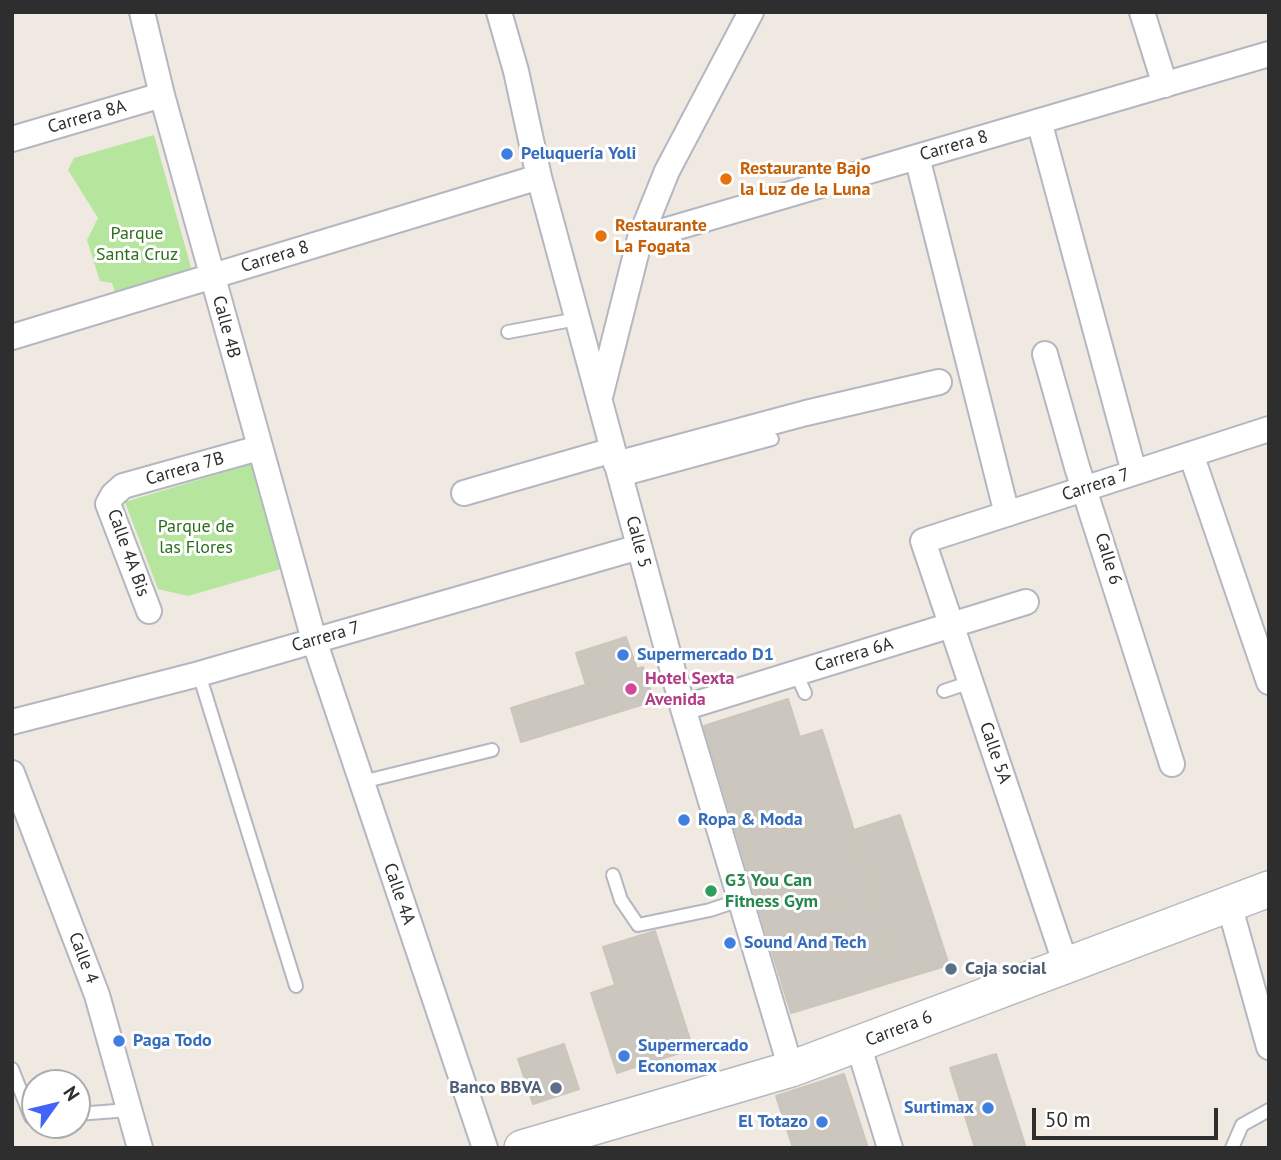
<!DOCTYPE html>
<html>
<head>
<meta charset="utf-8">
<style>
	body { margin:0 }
	#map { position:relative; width:1281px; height:1160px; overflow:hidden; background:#efe9e1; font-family:"PT Sans",sans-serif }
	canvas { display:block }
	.frame { position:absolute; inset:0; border:14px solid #2e2e2e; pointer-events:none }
	.north { position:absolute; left:21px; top:1069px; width:70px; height:70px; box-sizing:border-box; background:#fff; border:2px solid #ababab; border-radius:50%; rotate:56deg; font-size:19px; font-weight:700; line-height:28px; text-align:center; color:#2e2e2e }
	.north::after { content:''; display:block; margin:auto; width:24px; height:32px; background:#4264fb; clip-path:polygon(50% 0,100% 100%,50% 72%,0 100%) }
	.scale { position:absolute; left:1032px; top:1108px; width:186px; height:32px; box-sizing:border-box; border:4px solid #2e2e2e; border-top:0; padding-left:9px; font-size:21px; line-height:24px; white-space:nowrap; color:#2e2e2e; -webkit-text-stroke:5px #fff; paint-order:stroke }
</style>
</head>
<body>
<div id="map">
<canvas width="1281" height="1160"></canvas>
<div class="frame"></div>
<div class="north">N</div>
<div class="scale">50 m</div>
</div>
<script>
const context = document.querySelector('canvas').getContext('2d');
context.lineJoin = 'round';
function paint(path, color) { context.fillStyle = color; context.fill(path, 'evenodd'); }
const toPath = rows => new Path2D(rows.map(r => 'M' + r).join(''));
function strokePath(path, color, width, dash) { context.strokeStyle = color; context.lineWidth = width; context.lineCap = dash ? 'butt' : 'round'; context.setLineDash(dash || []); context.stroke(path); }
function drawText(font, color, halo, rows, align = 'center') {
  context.font = font + ' "PT Sans",sans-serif'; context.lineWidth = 6; context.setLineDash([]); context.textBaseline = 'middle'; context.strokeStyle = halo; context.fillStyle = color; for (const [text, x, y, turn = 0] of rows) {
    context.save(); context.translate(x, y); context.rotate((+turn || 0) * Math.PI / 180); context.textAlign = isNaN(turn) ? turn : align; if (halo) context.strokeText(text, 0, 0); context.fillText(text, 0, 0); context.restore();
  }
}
paint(toPath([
	[154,135,194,278,119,304,112,283,100,281,87,240,98,218,68,170,74,158],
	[251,464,281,569,188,596,158,589,125,502]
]), '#b6e59e');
const building = toPath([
	[626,637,637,669,586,685,576,653,626,637],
	[643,667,654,701,521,742,511,708,643,667],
	[788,699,800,737,822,730,849,814,740,846,704,726,788,699],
	[849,814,871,890,763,923,740,846,849,814],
	[900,815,949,965,899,980,854,830,900,815],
	[871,890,899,980,851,995,823,905,871,890],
	[823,905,851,995,791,1013,763,923,823,905],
	[655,931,693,1049,641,1065,603,947,655,931],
	[615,985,641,1065,617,1073,591,993,615,985],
	[564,1044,579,1089,533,1104,518,1059,564,1044],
	[996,1054,1026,1148,975,1148,950,1068,996,1054],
	[844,1074,868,1148,793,1148,776,1096,844,1074]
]);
paint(building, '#cbc7bf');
strokePath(building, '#cbc5ba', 2);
const lane = toPath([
	[508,332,577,319],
	[621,480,772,439],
	[796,673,805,693],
	[199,674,296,986],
	[944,691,971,682],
	[362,782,492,750],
	[613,875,621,900,638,925,710,910,740,900],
	[12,1069,31,1117,35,1117],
	[77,1114,129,1110],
	[1232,1148,1242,1125,1269,1110]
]);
const street = toPath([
	[142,12,162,95,314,640,485,1148],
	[499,12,516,71,539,177,683,708,791,1069],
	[1142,12,1165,85],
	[1039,121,1134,472],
	[12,139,162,95],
	[917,157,1007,514],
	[640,238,1269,54],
	[12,337,539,177],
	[1045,354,1077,467,1172,764],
	[600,397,640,238,667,171,751,12],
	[1191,454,1269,682],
	[616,464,806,413,939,382],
	[464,493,613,450],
	[149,611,108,504,113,495,123,486,259,448],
	[683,708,1026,602],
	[12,722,199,674,639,547],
	[12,773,97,995,140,1148],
	[1229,904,1269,1047],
	[1066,965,923,541,1269,429],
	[858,1044,890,1148]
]);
const secondary = toPath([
	[522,1148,791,1069,1269,889]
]);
strokePath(lane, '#b4b7c1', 16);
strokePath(street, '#b4b7c1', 28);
strokePath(secondary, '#b4b7c1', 38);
strokePath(lane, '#fff', 12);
strokePath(street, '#fff', 24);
strokePath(secondary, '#fff', 35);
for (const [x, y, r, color] of [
	[507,154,7,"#3f7fe0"],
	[726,179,7,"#e8710a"],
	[601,236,7,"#e8710a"],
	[623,655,7,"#3f7fe0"],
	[631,689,7,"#d1479c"],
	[684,820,7,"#3f7fe0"],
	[711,891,7,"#2e9e5b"],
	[730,943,7,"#3f7fe0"],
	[951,969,7,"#5c6f8a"],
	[119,1041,7,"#3f7fe0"],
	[624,1056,7,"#3f7fe0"],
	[556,1088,7,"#5c6f8a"],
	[988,1108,7,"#3f7fe0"],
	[822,1122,7,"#3f7fe0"]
]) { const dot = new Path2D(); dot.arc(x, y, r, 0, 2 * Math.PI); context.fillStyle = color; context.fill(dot); strokePath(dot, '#fff', 2.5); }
drawText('18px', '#2e2e2e', '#fff', [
	["Carrera 8A",87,117,-16],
	["Carrera 8",954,146,-16],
	["Carrera 8",275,257,-17],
	["Calle 4B",226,327,75],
	["Carrera 7B",185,469,-16],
	["Carrera 7",1096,485,-18],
	["Calle 5",638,542,75],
	["Calle 4A Bis",128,553,70],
	["Calle 6",1108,559,73],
	["Carrera 7",326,637,-16],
	["Carrera 6A",854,655,-17],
	["Calle 5A",995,753,71],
	["Calle 4A",399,894,71],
	["Calle 4",83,958,69],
	["Carrera 6",899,1029,-21]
]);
drawText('bold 18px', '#366cbe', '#fff', [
	["Peluquería Yoli",521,154],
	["Supermercado D1",637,655],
	["Ropa & Moda",698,820],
	["Sound And Tech",744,943],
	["Paga Todo",133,1041],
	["Supermercado",638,1046],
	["Economax",638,1067],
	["Surtimax",974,1108,"right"],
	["El Totazo",808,1122,"right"]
], 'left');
drawText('bold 18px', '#c56008', '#fff', [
	["Restaurante Bajo",740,169],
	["la Luz de la Luna",740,190],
	["Restaurante",615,226],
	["La Fogata",615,247]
], 'left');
drawText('18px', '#2c6e1b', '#fff', [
	["Parque",137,234],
	["Santa Cruz",137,255],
	["Parque de",196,527],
	["las Flores",196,548]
]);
drawText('bold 18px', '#b23c85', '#fff', [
	["Hotel Sexta",645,679],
	["Avenida",645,700]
], 'left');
drawText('bold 18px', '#27864d', '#fff', [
	["G3 You Can",725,881],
	["Fitness Gym",725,902]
], 'left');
drawText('bold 18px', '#4e5e75', '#fff', [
	["Caja social",965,969],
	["Banco BBVA",542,1088,"right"]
], 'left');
</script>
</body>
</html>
